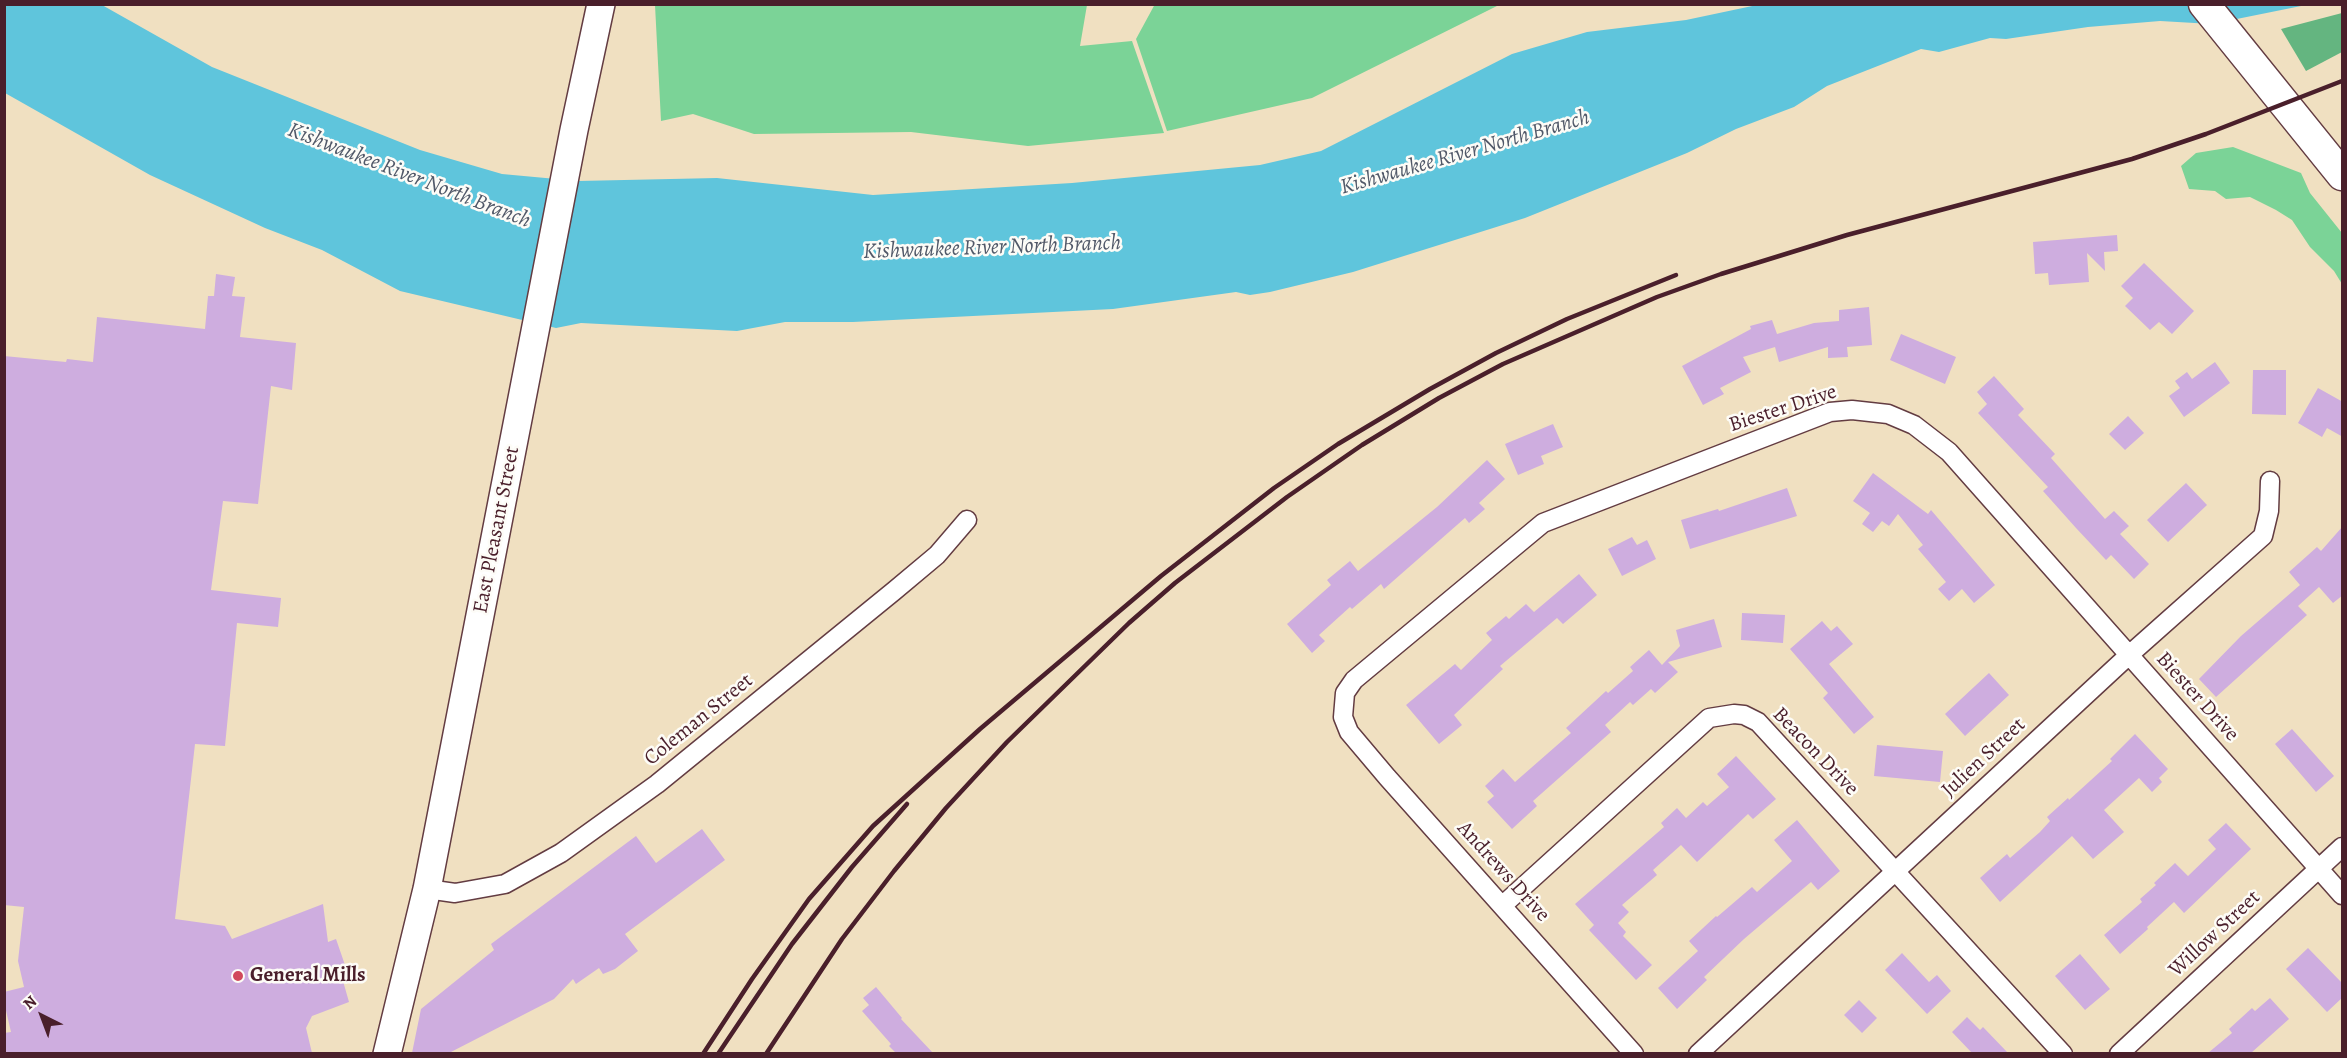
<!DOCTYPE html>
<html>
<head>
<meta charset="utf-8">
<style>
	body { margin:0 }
	#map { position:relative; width:2347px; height:1058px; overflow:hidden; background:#f0e0c1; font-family:Alegreya,serif }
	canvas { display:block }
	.frame { position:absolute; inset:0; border:6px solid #4a1f2b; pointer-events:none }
	.north { position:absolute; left:12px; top:986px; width:60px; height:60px; -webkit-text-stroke:4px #fdfcf7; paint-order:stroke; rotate:318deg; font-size:16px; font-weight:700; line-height:24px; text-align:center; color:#4a1f2b }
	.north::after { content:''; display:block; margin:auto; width:21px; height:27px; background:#4a1f2b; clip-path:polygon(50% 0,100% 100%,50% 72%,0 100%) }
</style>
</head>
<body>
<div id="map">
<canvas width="2347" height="1058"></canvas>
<div class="frame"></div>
<div class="north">N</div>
</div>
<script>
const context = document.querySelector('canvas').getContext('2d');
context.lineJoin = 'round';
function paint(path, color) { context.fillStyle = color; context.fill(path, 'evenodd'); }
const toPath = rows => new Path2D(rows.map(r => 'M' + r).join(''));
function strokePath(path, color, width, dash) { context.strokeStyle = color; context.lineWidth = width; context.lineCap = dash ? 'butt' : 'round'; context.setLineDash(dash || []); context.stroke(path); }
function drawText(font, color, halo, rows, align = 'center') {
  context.font = font + ' Alegreya,serif'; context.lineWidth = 5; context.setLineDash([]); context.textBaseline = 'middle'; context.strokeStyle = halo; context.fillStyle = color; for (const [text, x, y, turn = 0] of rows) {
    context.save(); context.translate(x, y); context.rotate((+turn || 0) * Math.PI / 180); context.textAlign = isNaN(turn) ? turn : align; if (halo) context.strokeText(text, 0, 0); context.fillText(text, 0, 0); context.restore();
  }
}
paint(toPath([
	[1155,4,1499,4,1499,5,1312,98,1167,131,1136,39],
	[655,5,1087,5,1080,46,1132,41,1164,133,1028,146,911,132,754,134,693,114,661,121],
	[2233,147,2301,173,2310,193,2342,233,2342,284,2334,271,2310,247,2292,220,2276,210,2250,197,2226,199,2215,191,2189,189,2181,166,2196,153]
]), '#7bd397');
paint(toPath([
	[2342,13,2342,52,2306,71,2281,29]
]), '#64b580');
paint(toPath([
	[5,5,102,5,212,67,420,150,502,174,578,181,717,178,873,195,1072,183,1260,165,1321,151,1512,54,1587,32,1686,20,1757,5,2306,5,2212,24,2160,21,2088,27,2006,39,1990,38,1939,52,1921,49,1827,86,1794,107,1736,129,1687,153,1525,218,1353,272,1270,292,1250,295,1236,292,1113,309,853,322,785,322,737,331,581,323,556,328,400,291,322,250,265,228,150,175,5,93]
]), '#5fc5dc');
paint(toPath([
	[2117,235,2118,251,2104,252,2105,271,2087,253,2089,282,2049,285,2048,273,2035,274,2033,242],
	[2144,263,2194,311,2172,334,2159,322,2150,330,2125,306,2133,298,2121,286],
	[216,274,235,277,232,296,245,297,240,337,296,343,292,390,271,386,258,504,223,501,211,590,281,598,278,627,237,623,225,746,195,744,175,919,225,926,232,939,323,904,328,942,336,939,345,965,339,967,349,1002,312,1016,306,1028,312,1053,4,1053,4,1033,11,1032,4,1002,4,992,24,987,18,961,24,907,4,905,4,356,66,362,67,359,93,362,97,317,205,329,208,296,214,296],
	[1869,307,1872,345,1847,347,1848,357,1828,358,1828,347,1779,362,1775,347,1743,357,1751,372,1720,388,1724,394,1703,405,1682,366,1751,329,1750,326,1772,320,1777,334,1814,323,1839,321,1839,310],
	[1901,334,1956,357,1945,384,1890,360],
	[2215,362,2230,383,2184,417,2169,396,2180,388,2175,381,2187,372,2192,379],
	[2253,370,2286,370,2286,415,2252,414],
	[1994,376,2024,409,2018,415,2055,454,2051,458,2105,519,2114,511,2129,526,2120,534,2149,564,2134,579,2111,555,2106,560,2076,528,2043,491,2048,487,1978,413,1987,404,1977,392],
	[2318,388,2343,402,2343,437,2327,428,2322,437,2298,423],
	[2128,416,2144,433,2125,450,2109,434],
	[1553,424,1563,447,1541,456,1544,464,1518,475,1505,444],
	[1487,460,1505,479,1479,503,1485,509,1469,523,1465,518,1384,589,1381,584,1352,609,1350,607,1319,635,1325,641,1312,653,1287,624,1331,585,1327,580,1350,561,1358,571,1437,507],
	[1873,473,1928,514,1931,510,1995,585,1974,603,1962,589,1949,601,1938,589,1946,582,1918,549,1923,545,1898,514,1889,526,1882,521,1873,532,1862,524,1870,513,1853,501],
	[2186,483,2207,505,2168,542,2147,520],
	[1787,488,1797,516,1690,549,1681,520,1718,509,1719,511],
	[2343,526,2343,595,2333,603,2319,587,2298,606,2307,615,2216,697,2199,679,2241,636,2300,585,2289,572,2317,547,2321,551],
	[1632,537,1637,545,1647,540,1656,559,1622,576,1608,549],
	[1579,574,1597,595,1563,624,1557,618,1500,666,1503,669,1454,715,1462,725,1439,744,1406,705,1455,664,1461,670,1492,640,1486,633,1506,616,1509,619,1526,604,1534,612],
	[1742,613,1785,615,1783,643,1741,640],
	[1714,619,1722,647,1668,662,1678,672,1655,693,1651,689,1633,705,1630,702,1605,725,1611,732,1533,801,1537,806,1512,829,1487,802,1494,796,1485,786,1503,769,1515,782,1571,733,1566,728,1606,691,1608,693,1633,671,1630,667,1649,650,1662,665,1680,646,1676,630],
	[1822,621,1831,631,1837,626,1853,644,1829,664,1874,717,1854,734,1823,698,1828,693,1790,649],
	[1989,673,2009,695,1965,736,1945,714],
	[2292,729,2334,776,2316,792,2275,744],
	[2135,734,2168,769,2159,778,2162,782,2152,792,2139,778,2104,810,2124,832,2093,859,2072,836,2000,902,1980,878,2007,854,2010,858,2040,832,2050,821,2047,817,2068,798,2069,800,2112,761,2110,759],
	[1877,745,1943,751,1940,782,1874,776],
	[1736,756,1776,799,1753,819,1748,814,1697,862,1681,845,1653,870,1657,875,1622,905,1629,912,1618,923,1626,932,1623,936,1652,965,1636,980,1589,930,1594,925,1575,904,1664,827,1661,823,1677,808,1686,818,1703,802,1707,806,1729,787,1717,774],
	[1797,820,1840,871,1818,890,1811,882,1744,939,1704,977,1707,980,1677,1009,1658,988,1698,951,1689,941,1716,916,1717,917,1752,887,1757,892,1792,861,1774,840],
	[2226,823,2251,849,2184,913,2174,902,2147,927,2148,929,2120,954,2104,935,2142,902,2140,899,2156,885,2154,883,2175,863,2188,876,2216,849,2208,840],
	[702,829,725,860,625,934,638,951,615,969,603,974,599,968,576,984,573,979,554,999,449,1053,412,1053,421,1009,494,950,491,944,636,836,656,863],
	[2308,948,2343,984,2343,997,2327,1012,2286,969],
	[1902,953,1929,982,1937,975,1951,991,1927,1014,1885,970],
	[2080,954,2110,989,2085,1010,2055,976],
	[876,987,902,1018,901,1019,933,1053,896,1053,889,1046,891,1044,862,1011,869,1005,863,998],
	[2270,998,2289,1019,2251,1053,2208,1053,2232,1033,2229,1029,2252,1008,2255,1011],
	[1859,1000,1877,1018,1862,1033,1844,1015],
	[1967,1017,1980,1030,1983,1027,2008,1053,1972,1053,1952,1032]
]), '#ceaddf');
const street = toPath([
	[427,889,455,893,505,884,561,853,657,784,894,591,937,555,967,520],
	[1503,905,1709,718,1734,714,1744,715,1758,722,2063,1054],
	[1634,1054,1387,777,1349,732,1343,717,1345,693,1354,680,1543,523,1830,412,1852,410,1888,414,1914,425,1949,452,2342,895],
	[1698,1054,2129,655,2263,536,2269,511,2270,481],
	[2119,1054,2342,847]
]);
const secondary = toPath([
	[387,1054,427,889,574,130,601,4]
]);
const primary = toPath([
	[2204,4,2342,175]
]);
strokePath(street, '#633c42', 21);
strokePath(secondary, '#633c42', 30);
strokePath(primary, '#633c42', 33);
strokePath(street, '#fff', 18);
strokePath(secondary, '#fff', 27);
strokePath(primary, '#fff', 30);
strokePath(toPath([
	[703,1054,752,979,809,899,873,826,980,729,1161,576,1274,488,1338,444,1430,389,1496,353,1567,319,1676,275],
	[718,1054,792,944,852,867,907,804],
	[766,1054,842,939,894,871,946,808,1007,742,1129,623,1175,583,1287,497,1362,445,1439,398,1503,364,1657,297,1721,274,1847,235,2132,159,2206,134,2342,81]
]), '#4a1f2b', 4.5);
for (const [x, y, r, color] of [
	[238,976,6,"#d1495b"]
]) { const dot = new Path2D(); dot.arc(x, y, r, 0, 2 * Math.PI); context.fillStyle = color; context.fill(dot); strokePath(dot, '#fdfcf7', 2); }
drawText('21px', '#4a1f2b', '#fdfcf7', [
	["Biester Drive",1783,409,-18],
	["East Pleasant Street",497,530,-79],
	["Biester Drive",2197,697,48],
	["Coleman Street",699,720,-39],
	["Beacon Drive",1815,752,46],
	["Julien Street",1984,758,-43],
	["Andrews Drive",1503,872,48],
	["Willow Street",2215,934,-43]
]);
drawText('bold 21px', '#4a1f2b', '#fdfcf7', [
	["General Mills",250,976]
], 'left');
drawText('italic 22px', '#515969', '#fdfcf7', [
	["Kishwaukee River North Branch",1465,153,-16],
	["Kishwaukee River North Branch",409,176,21],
	["Kishwaukee River North Branch",992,248,-2]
]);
</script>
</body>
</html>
